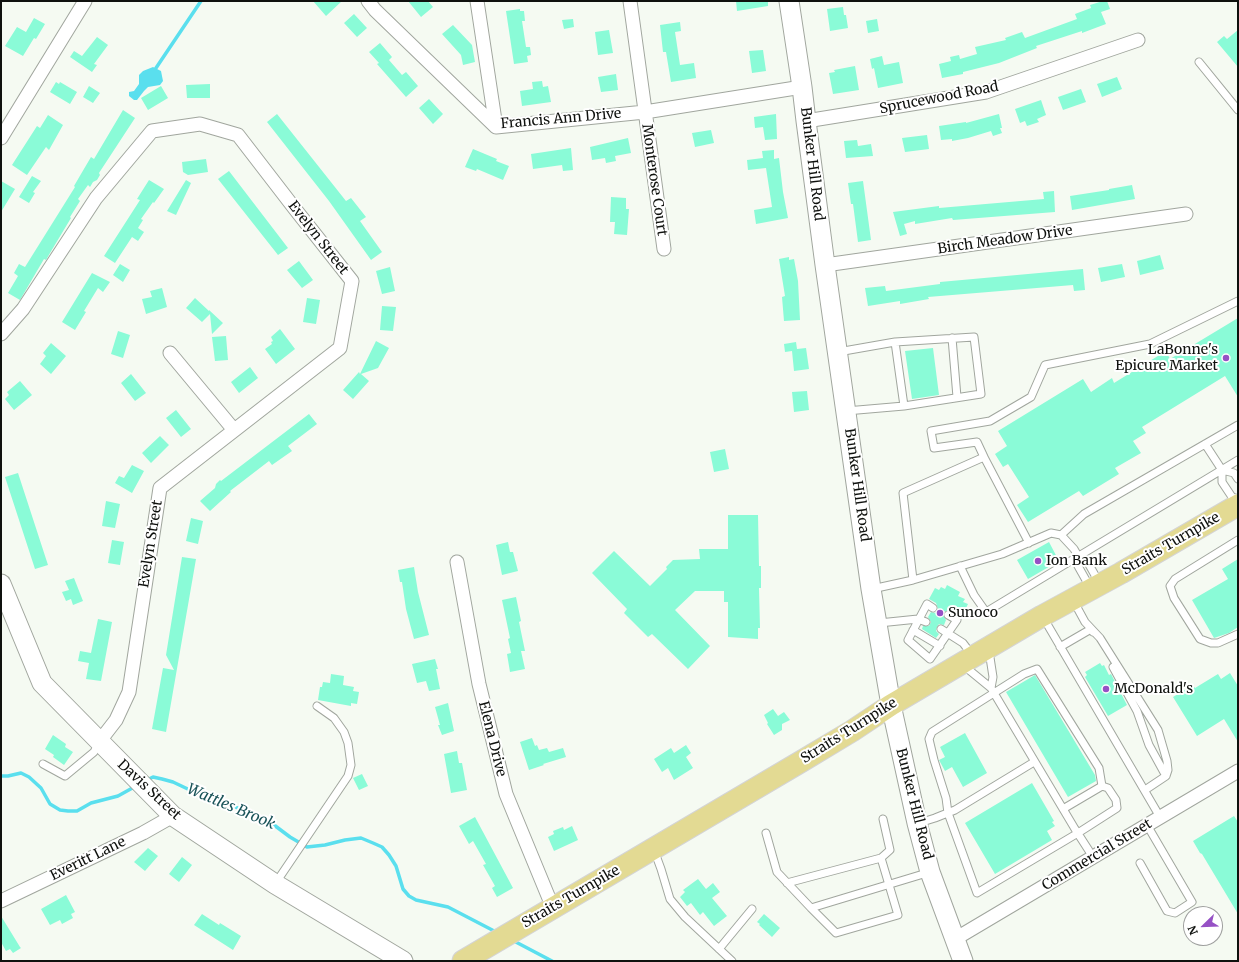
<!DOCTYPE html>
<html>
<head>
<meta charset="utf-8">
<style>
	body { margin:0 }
	#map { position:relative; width:1239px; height:962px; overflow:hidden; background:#f5faf2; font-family:Merriweather,serif }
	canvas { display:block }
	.frame { position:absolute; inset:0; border:2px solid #0f110e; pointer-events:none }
	.north { position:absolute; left:1183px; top:906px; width:40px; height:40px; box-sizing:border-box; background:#fff; border:1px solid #9fa09f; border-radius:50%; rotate:247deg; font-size:11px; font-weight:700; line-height:16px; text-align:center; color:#0f110e }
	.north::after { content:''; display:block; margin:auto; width:14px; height:18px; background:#9651c5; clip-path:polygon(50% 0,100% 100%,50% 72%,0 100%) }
</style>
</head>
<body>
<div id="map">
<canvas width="1239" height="962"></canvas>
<div class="frame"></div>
<div class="north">N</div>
</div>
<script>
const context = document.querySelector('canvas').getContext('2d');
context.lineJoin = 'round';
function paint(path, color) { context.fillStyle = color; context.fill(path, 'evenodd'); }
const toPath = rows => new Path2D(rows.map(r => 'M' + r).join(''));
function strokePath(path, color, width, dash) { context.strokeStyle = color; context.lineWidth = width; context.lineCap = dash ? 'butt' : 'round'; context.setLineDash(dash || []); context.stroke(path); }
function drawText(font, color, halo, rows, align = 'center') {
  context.font = font + ' Merriweather,serif'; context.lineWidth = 4; context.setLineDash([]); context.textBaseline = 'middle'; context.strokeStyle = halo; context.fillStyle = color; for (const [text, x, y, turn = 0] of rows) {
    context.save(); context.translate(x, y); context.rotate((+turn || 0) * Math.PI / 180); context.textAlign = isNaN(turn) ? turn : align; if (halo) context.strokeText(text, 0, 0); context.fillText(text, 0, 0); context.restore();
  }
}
paint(toPath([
	[153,67,161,71,163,81,160,85,148,87,144,91,137,100,134,100,129,96,129,92,134,91,139,84,139,75,143,71]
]), '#5adfee');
strokePath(toPath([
	[156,68,201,1],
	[1,776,8,776,21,773,29,777,41,788,50,804,60,810,68,811,77,811,91,803,118,796,136,786],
	[147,780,153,777,162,779,173,782,192,791,201,792,270,822,290,837,307,847,325,845,345,840,361,838,373,843,382,847,389,855,396,866,403,889,409,896,416,900,448,907,498,933],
	[512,940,552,961]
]), '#5adfee', 3.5);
paint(toPath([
	[313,1,342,1,326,16],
	[408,1,428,1,433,7,421,17],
	[736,1,768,1,768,6,737,11],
	[1103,1,1107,1,1110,9,1101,12,1106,24,1082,33,1082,31,1036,46,1037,48,999,63,963,72,963,74,942,78,939,64,951,61,950,57,959,55,960,59,977,54,975,47,1006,40,1005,38,1022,32,1025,38,1077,19,1075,14,1091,8,1090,5],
	[843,7,844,15,846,15,848,28,830,31,827,9],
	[520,9,520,11,524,11,525,21,522,21,526,47,530,47,531,55,527,56,528,62,514,64,506,11],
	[354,14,367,28,357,37,344,23],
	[34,18,45,24,36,39,34,38,23,56,5,46,17,27,26,32],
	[573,19,574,27,564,29,562,20],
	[877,19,879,31,868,33,866,21],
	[680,22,681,31,675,32,680,65,694,63,696,78,671,82,666,52,663,52,660,25],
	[453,25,472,45,475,62,463,65,461,55,442,34],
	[609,30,613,53,598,55,595,32],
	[1238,30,1238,67,1217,42,1224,36,1227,39],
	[97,37,108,45,94,64,97,65,92,72,70,57,74,51,82,56],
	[380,43,392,57,389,60,402,75,406,72,418,86,406,97,377,64,379,63,369,52],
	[763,50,766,71,752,73,749,51],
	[882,56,884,65,899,62,903,83,878,88,874,68,872,69,870,59],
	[855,66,859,90,833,94,829,73,835,72,834,70],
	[616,74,618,90,601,92,598,77],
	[1117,77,1122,89,1102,97,1097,84],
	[542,81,543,87,548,86,551,102,522,106,520,91,533,89,532,82],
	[56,82,59,84,60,82,77,92,70,104,50,92],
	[210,84,210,98,187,98,186,85],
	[89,86,100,93,93,103,83,97],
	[161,86,168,98,148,110,141,98],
	[1081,89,1086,102,1063,110,1058,97],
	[429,99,443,114,433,124,419,108],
	[1041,100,1046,115,1037,119,1039,122,1027,126,1025,121,1020,123,1015,109],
	[123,110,135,118,99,173,100,175,97,180,93,182,90,187,88,185,78,199,80,201,70,217,71,218,50,253,46,260,44,259,20,300,8,293,18,276,14,273,19,264,25,267,75,187,74,186,81,174,91,157,94,159],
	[277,114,346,201,351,198,366,217,360,221,382,252,371,260,329,201,267,122],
	[776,114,777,139,765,140,763,127,755,128,754,117],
	[999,114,1002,128,1000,128,1002,133,993,136,991,131,968,138,952,141,952,139,941,140,939,126,966,122,966,123],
	[48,115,63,125,49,150,46,147,27,175,12,165,37,126,40,128],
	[711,130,714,143,695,147,692,133],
	[927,135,929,149,905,152,902,138],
	[628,138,631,153,615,156,616,161,606,163,605,158,592,160,590,147],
	[857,140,858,146,871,144,873,156,846,158,844,141],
	[571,148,573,170,563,171,562,165,533,169,531,154],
	[473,149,497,159,496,161,509,166,503,180,477,169,476,171,465,167],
	[774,150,774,159,779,158,783,192,788,218,756,224,754,210,772,207,766,168,748,170,747,160,763,158,762,151],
	[206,159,208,172,188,175,183,172,182,162],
	[229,171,288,248,278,255,218,179],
	[32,176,41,181,33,192,35,193,29,203,19,197],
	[149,180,164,189,154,203,153,202,141,219,143,220,138,228,144,232,138,241,132,237,115,263,104,256,140,200,137,199],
	[186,180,191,183,176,215,167,211],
	[1,181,15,189,1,212],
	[863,181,871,240,858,242,853,204,851,204,848,183],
	[1132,185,1135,199,1072,210,1070,196,1109,190,1109,189],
	[1054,191,1055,212,953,220,952,218,915,224,915,221,904,224,907,234,900,236,893,212,939,206,939,208,1044,199,1043,192],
	[611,197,626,198,626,209,629,209,627,235,614,234,615,222,610,222],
	[1160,255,1164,269,1140,275,1137,261],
	[789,257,789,260,794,259,798,281,800,320,784,321,782,297,785,296,779,259],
	[299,261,313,280,302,288,287,270],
	[120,264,130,270,123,282,113,275],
	[1122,264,1125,277,1101,282,1098,268],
	[390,267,395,291,382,294,376,271],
	[1083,269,1085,290,1074,291,1073,285,1061,286,928,297,929,299,900,304,900,301,868,306,865,288,885,286,886,291,940,284,940,282],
	[92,273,110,282,103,292,98,288,84,311,86,312,75,330,62,322],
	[162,288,167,307,146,314,142,299,152,297,150,291],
	[195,298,209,311,209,310,223,323,212,334,210,314,202,322,186,308],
	[307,298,320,300,316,324,303,322],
	[382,306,396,307,393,331,380,330],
	[1238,318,1238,397,1225,376,1142,427,1146,433,1133,441,1141,453,1115,468,1119,474,1083,496,1079,491,1028,522,1017,505,1029,497,1008,464,1003,467,995,454,1007,446,998,431,1083,379,1091,392,1112,378,1114,383,1166,351,1170,359],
	[280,329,295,349,276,364,265,349,272,344,271,342,273,341,271,337],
	[118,331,130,335,123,358,111,354],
	[226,336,228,360,215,361,212,337],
	[376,341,389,348,378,368,361,374,369,381,353,399,343,390,359,372,360,374],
	[796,342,797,349,806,348,809,369,794,371,792,351,785,352,784,344],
	[51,343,66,356,51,374,40,364,46,356,43,353],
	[933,348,939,395,912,399,905,351],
	[250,367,258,378,239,393,231,382],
	[131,374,146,393,135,401,121,383],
	[20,381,32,395,14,410,5,399,9,395,7,392],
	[807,391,809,410,794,412,792,392],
	[176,410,191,429,181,437,166,418],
	[309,414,317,424,288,446,292,451,272,465,269,461,230,491,231,492,210,511,200,501,215,488,216,484,220,480,221,481],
	[160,436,169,445,151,463,142,453],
	[725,449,729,469,714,472,710,452],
	[132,465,144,471,132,493,115,483,119,476,124,478],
	[18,473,48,565,35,569,5,477],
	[106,501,120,504,115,528,102,526],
	[728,515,758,515,759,566,761,566,761,588,759,588,760,628,758,628,758,639,728,637,728,602,724,602,724,591,695,591,675,610,710,646,688,669,652,634,648,637,624,613,627,609,592,573,614,551,650,586,667,569,666,567,673,560,700,559,699,549,728,549],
	[191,518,203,521,198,544,186,541],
	[112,540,124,542,120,565,108,563],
	[508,542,510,552,513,552,518,571,502,575,496,545],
	[1049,542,1059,561,1028,579,1017,560],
	[182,557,196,559,166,732,152,729,163,668,174,670,166,655],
	[1238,559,1238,627,1229,633,1214,638,1192,600,1228,579,1222,569],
	[414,567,418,592,429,635,414,639,406,609,402,582,400,582,398,570],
	[74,578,83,601,73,605,71,599,66,601,62,592,69,590,65,581],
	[947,585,960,592,958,596,965,599,963,602,968,604,962,616,951,610,946,611,944,612,944,617,946,620,944,625,939,624,937,627,936,631,939,634,936,638,922,629,923,626,929,626,931,622,928,617,931,612,935,613,938,609,936,603,929,599,935,588,939,590,941,587,945,589],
	[516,597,521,621,519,622,525,651,521,651,525,669,510,672,507,654,511,653,508,639,510,638,502,600],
	[98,619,112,622,101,681,86,679,89,663,78,661,80,651,91,653],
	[435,659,438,669,436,669,440,689,429,691,426,681,417,683,412,664],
	[1100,663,1102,666,1104,665,1109,675,1111,674,1127,705,1108,716,1085,677,1087,675,1085,672],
	[1230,673,1238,686,1238,742,1224,719,1197,736,1173,697,1193,685,1195,688,1218,674,1221,679],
	[331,674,344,676,343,685,354,687,353,691,359,692,357,704,351,703,351,706,318,700,320,687,322,687,323,682,330,683],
	[1035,675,1095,775,1096,781,1068,797,1006,692],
	[448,703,454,731,442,735,438,725,440,725,435,707],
	[773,709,778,716,784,712,790,720,782,724,782,730,774,735,767,724,768,723,764,715],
	[965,733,987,773,963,787,952,767,945,771,939,760,945,757,940,747],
	[53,735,66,744,65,747,73,752,64,765,53,757,54,755,45,749],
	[532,738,535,746,537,745,539,750,547,748,549,752,563,748,566,757,543,764,544,765,529,770,520,742],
	[686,745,691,753,686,757,693,768,674,780,668,768,662,772,654,759,671,748,674,753],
	[457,751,459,763,462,763,467,790,451,793,444,754],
	[362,774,368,786,359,790,353,778],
	[1032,783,1054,821,1052,822,1055,826,1047,831,1052,840,995,874,965,823],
	[1234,816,1238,822,1238,914,1202,854,1200,853,1193,841],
	[475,817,513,888,497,897,492,888,495,886,483,865,486,864,473,841,469,844,459,826],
	[572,826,578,840,554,851,548,837,554,834,553,831,563,827,564,830],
	[148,848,158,856,145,871,134,862],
	[182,857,192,865,179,882,169,874],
	[698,879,706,889,713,883,720,892,712,898,727,916,714,926,703,912,700,915,691,903,687,906,680,897,685,892,683,890],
	[66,895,75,912,71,914,73,918,62,924,60,920,50,925,41,909],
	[202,914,219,925,220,923,241,936,233,950,194,925],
	[764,914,780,928,772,937,759,925,760,924,757,922],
	[1,916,20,947,21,948,13,953,10,949,6,951,1,942]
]), '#8afbd7');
const lane = toPath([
	[1199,62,1238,110],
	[952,338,957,397],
	[895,342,904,406],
	[838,352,895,342,974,337,981,394,904,406,846,411],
	[1205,444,1222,470,1222,482,1232,497,1238,499],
	[984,457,977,442,934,448,931,431,990,421,1031,397,1045,365,1150,344,1238,301],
	[1222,470,1234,473,1238,479],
	[1061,535,1084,514,1238,425],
	[1238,540,1175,579,1170,586,1174,598,1200,639,1211,643,1218,643,1238,634],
	[1078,556,1087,561,1096,577,1096,584],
	[960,566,974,595,986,612,1238,460],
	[913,580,903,493,984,457,1029,543],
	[872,589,913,580,1002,554,1051,533,1061,535,1074,549,1078,556,1078,566,1087,582,1094,586],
	[1073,600,1085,622,1100,638,1158,730,1167,761,1168,770,1166,776,1145,790],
	[933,608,927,604,908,640,930,659,957,620,948,615],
	[1043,617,1160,817],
	[879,623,918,619,926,622],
	[941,629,963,643,972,655],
	[913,630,940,646],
	[1060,647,1091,629,1093,632],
	[963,665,991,688,993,677,989,651],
	[1113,667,1137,711,1149,745,1166,776],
	[991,688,1075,829,1093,857],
	[43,764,65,776,94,752,99,742],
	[1063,809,1102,786,1099,768,1037,669,1024,674,932,732,929,739,934,760,946,798,948,813,977,893,1078,833,1117,808,1116,800,1108,788,1102,786],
	[919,823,935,818,955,810,1034,762],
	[766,833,777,872,811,908,930,872],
	[654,850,661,869,670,899,685,917,732,961],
	[881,858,890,850,883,819],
	[1140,863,1167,911,1175,913,1192,902,1147,825],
	[787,883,881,858,898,915,836,933,811,908],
	[275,884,348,776,351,765,348,743,344,732,334,718,317,706],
	[719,949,752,909]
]);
const street = toPath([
	[368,1,375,10,496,127,645,112,802,87],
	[477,1,496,127],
	[630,1,664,249],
	[806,121,986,92,1138,40],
	[1,138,85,1],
	[825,265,1186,214],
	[1,334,23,309,96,198,152,131,200,124,238,135,295,209,352,281,340,348,160,488,129,692,116,720,99,742],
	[170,353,234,430],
	[457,562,479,684,506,794,553,908],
	[1,901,143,833,173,816],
	[955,939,1238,771]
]);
const secondary = toPath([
	[789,1,802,87,806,121,825,265,871,589,891,705,917,823,930,872,963,961],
	[1,584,42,683,173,816,275,884,403,961]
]);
const primary = toPath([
	[463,961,802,761,852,731,891,705,1042,616,1121,573,1238,505]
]);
strokePath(lane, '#a1a69e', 9);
strokePath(street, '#a1a69e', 15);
strokePath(secondary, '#a1a69e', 21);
strokePath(primary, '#d4d4d4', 23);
strokePath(lane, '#fff', 7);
strokePath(street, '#fff', 13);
strokePath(secondary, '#fff', 19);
strokePath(primary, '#e3da93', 21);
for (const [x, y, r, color] of [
	[1226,358,4,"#9651c5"],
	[1038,561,4,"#9651c5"],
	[940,613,4,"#9651c5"],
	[1106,689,4,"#9651c5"]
]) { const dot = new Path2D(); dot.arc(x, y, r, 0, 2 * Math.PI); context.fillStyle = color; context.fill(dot); strokePath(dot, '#fff', 1.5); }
drawText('14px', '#0f110e', '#fff', [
	["Sprucewood Road",939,98,-11],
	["Francis Ann Drive",561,119,-5],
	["Bunker Hill Road",812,164,83],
	["Monterose Court",654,180,82],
	["Evelyn Street",318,238,52],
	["Birch Meadow Drive",1005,240,-8],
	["Bunker Hill Road",857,485,82],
	["Evelyn Street",151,544,-81],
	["Straits Turnpike",1171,544,-30],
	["Straits Turnpike",849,731,-32],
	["Elena Drive",492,739,76],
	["Davis Street",149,790,43],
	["Bunker Hill Road",914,804,76],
	["Commercial Street",1097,855,-31],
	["Everitt Lane",88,859,-26],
	["Straits Turnpike",571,897,-30]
]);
drawText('14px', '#0f110e', '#fff', [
	["LaBonne's",1218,350,"right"],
	["Epicure Market",1218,366,"right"],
	["Ion Bank",1046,561],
	["Sunoco",948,613],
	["McDonald's",1114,689]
], 'left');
drawText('italic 15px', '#1a5359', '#fff', [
	["Wattles Brook",231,807,23]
]);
</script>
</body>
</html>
